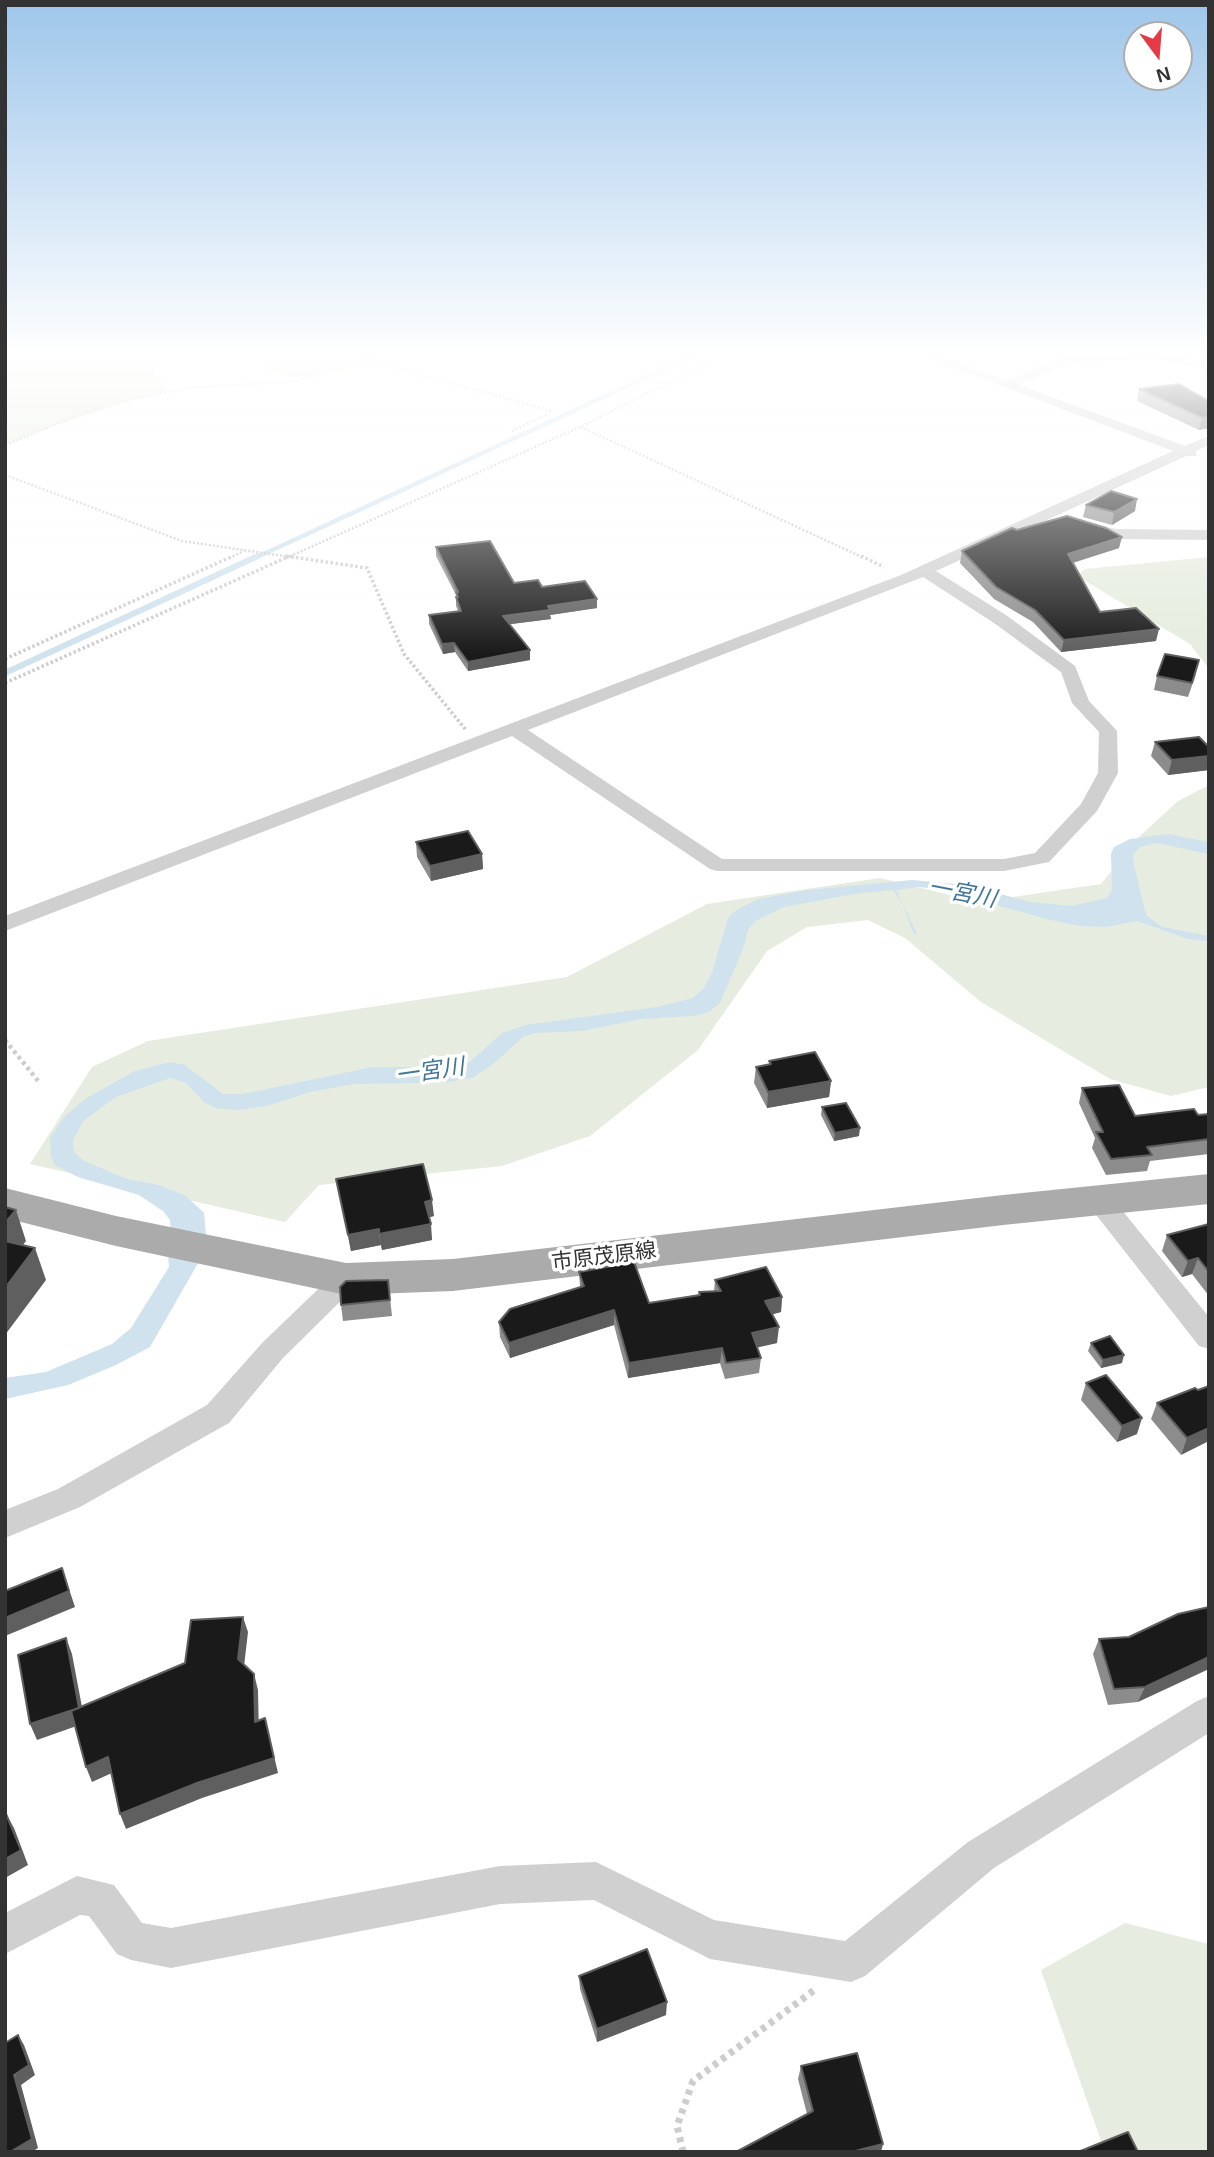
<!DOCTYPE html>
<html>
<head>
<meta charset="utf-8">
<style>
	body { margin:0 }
	#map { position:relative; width:1214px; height:2157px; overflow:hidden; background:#fff; font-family:Helvetica,sans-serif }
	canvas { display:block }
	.frame { position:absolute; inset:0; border:7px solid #333; pointer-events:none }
	.north { position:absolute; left:1123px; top:21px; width:70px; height:70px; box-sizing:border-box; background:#fff; border:2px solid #adadad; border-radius:50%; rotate:164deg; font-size:19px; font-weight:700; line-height:28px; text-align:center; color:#333 }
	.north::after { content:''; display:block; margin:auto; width:24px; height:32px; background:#e63946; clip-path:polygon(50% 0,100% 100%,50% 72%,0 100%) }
</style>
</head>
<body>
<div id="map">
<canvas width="1214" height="2157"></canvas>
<div class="frame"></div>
<div class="north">N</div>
</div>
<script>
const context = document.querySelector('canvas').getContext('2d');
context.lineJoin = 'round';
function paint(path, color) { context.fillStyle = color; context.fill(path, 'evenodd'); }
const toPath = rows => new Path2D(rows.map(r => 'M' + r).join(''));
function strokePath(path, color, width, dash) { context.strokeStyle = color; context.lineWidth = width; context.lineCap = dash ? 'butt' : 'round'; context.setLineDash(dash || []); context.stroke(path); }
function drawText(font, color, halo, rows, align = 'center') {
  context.font = font + ' Helvetica,"Noto Sans JP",sans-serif'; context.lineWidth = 7; context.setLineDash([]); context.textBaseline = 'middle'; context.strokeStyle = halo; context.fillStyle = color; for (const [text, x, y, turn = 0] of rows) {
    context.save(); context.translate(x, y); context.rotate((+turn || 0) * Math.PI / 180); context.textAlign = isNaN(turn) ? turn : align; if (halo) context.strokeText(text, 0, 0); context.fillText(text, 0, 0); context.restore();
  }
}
paint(toPath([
	[5,352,169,352,156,360,154,373,166,390,57,424,5,445],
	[256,352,385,352,348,370,295,378,265,369],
	[1209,557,1209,669,1190,644,1077,576,1085,569],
	[1209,785,1209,1087,1171,1096,1110,1079,981,1002,905,938,868,920,807,927,767,951,698,1050,590,1136,502,1166,319,1185,285,1222,30,1164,92,1067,148,1041,567,977,707,904,880,878,979,902,1101,884,1139,837,1178,801],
	[1125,1923,1209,1944,1209,2152,1105,2152,1041,1970]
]), '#e6ecdf');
paint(toPath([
	[1167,834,1209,842,1209,854,1157,843,1140,847,1133,855,1134,865,1146,915,1162,927,1209,936,1209,941,1188,939,1137,921,1105,927,1080,926,1046,919,940,889,917,887,896,890,917,934,914,934,902,903,893,890,854,894,784,907,755,921,748,930,743,949,720,1003,709,1012,694,1016,641,1019,582,1031,535,1033,523,1037,493,1064,472,1078,449,1082,354,1084,310,1092,267,1106,238,1110,216,1108,204,1102,186,1083,170,1078,116,1097,83,1121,73,1140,74,1152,84,1161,127,1179,159,1185,186,1196,204,1213,206,1235,201,1258,150,1347,116,1365,68,1385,5,1399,5,1378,46,1372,112,1344,131,1328,169,1267,168,1256,173,1251,170,1220,163,1211,139,1195,78,1177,55,1165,51,1157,50,1138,64,1117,85,1099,135,1071,171,1062,185,1065,223,1094,243,1094,373,1067,446,1067,470,1062,502,1033,526,1025,657,1007,693,998,704,988,712,973,728,918,735,911,758,899,808,890,912,880,967,885,1030,902,1072,906,1107,898,1112,890,1111,854,1114,847,1130,839]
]), '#cfe2ee');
strokePath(toPath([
	[255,558,701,352]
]), '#cfe2ee', 4.5);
strokePath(toPath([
	[5,673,258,556]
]), '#cfe2ee', 6);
strokePath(toPath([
	[368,360,552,411],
	[581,427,864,558],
	[512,431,552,412],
	[5,445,79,415,125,400,187,388,297,381,387,352],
	[5,475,182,541,298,558],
	[229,558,244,551],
	[286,558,580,427,730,352]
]), '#cdcdcd', 2.5, [2, 2]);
strokePath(toPath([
	[286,556,367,568,404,654,466,730],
	[861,556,884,567],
	[5,659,233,556],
	[5,683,290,556]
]), '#cdcdcd', 3.5, [2.5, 2.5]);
strokePath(toPath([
	[5,1040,39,1082]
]), '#cdcdcd', 4.5, [3.5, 3.5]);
strokePath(toPath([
	[683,2152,677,2126,693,2081,817,1988]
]), '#cdcdcd', 7, [5, 5]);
paint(toPath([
	[912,352,928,352,1008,381,1075,352,1080,352,1081,356,1155,352,1202,360,1208,364,1202,368,1143,357,1063,366,1019,385,1185,446,1209,436,1209,445,1196,451,1196,456,1186,456,936,571,1006,615,1075,666,1089,701,1117,731,1118,773,1097,811,1049,862,1004,871,717,871,710,869,512,736,5,931,5,916,901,575,1173,451,912,352],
	[923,577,994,623,1061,672,1072,703,1099,732,1098,773,1081,804,1035,853,1004,859,722,859,528,730,923,577],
	[1084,522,1116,529,1209,530,1209,540,1116,539,1079,530,1076,527,1084,522],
	[1099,1191,1108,1193,1209,1317,1209,1349,1199,1346,1090,1207,1086,1200,1090,1193,1099,1191],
	[346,1269,356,1272,360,1279,356,1286,283,1358,229,1423,80,1507,5,1538,5,1510,58,1489,207,1405,263,1342,336,1272,346,1269],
	[1209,1696,1209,1733,994,1868,865,1976,851,1982,710,1959,594,1900,500,1904,171,1968,131,1960,117,1954,89,1916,80,1915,5,1954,5,1913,77,1876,114,1885,142,1923,171,1928,500,1866,596,1862,714,1920,845,1941,968,1842,1197,1701,1209,1696]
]), '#d0d0d0');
paint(toPath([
	[1209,1174,1209,1204,1003,1225,453,1291,346,1295,116,1246,5,1218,5,1188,116,1216,346,1263,453,1259,1003,1195,1209,1174]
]), '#ababab');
paint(toPath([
	[1139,389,1209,401,1209,428,1199,430,1137,401],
	[1086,505,1135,511,1112,525,1083,517],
	[1017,530,1119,548,1073,563,1100,612,1156,641,1061,652,1033,622,994,599,960,563,962,551],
	[436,547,514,583,542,587,597,599,597,608,550,615,551,619,510,624,530,650,530,660,468,671,455,652,443,654,429,624,429,615,458,611,456,606,456,595,436,556],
	[1196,674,1188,697,1154,690,1157,676],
	[1155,742,1209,747,1209,770,1168,775,1151,756],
	[416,842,482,854,483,869,431,881,417,857],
	[769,1061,831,1081,829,1097,767,1108,754,1083,756,1067,769,1065],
	[1082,1088,1135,1116,1209,1114,1209,1154,1150,1161,1147,1171,1106,1175,1092,1148,1095,1138,1079,1103],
	[822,1107,859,1136,834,1141,821,1115],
	[336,1179,434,1216,429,1217,432,1240,382,1250,381,1245,351,1251],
	[1209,1224,1209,1296,1192,1274,1182,1277,1162,1251,1167,1235],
	[579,1272,649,1303,714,1292,715,1280,782,1297,781,1312,772,1314,777,1343,757,1347,761,1358,759,1373,725,1379,720,1363,628,1378,614,1325,510,1358,500,1337,499,1322,580,1287],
	[388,1280,392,1316,343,1321,341,1305],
	[1091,1343,1122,1363,1101,1368,1088,1351],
	[1086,1383,1137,1434,1117,1442,1081,1400],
	[1209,1386,1181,1455,1151,1419,1157,1403],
	[1209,1607,1138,1702,1108,1705,1093,1654,1099,1639,1129,1637],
	[579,1976,666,2015,597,2042,580,1989],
	[801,2066,883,2144,807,2114,798,2079]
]), '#8c8c8c');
paint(toPath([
	[1209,417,1209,428,1199,430,1202,418],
	[1137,499,1135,511,1112,525,1114,512],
	[1122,537,1119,548,1065,565,1068,554],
	[597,599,597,608,550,615,551,619,504,625,503,616,548,606],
	[1159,629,1156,641,1061,652,1064,640],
	[454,643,455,652,443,654,442,644],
	[530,650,530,660,468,671,468,662],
	[1209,756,1209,770,1168,775,1172,760],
	[482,854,483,869,431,881,430,866],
	[831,1081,829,1097,767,1108,768,1092],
	[860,1128,859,1136,834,1141,835,1133],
	[432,1200,434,1216,427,1218,425,1202],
	[16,1210,26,1241,5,1268,5,1223],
	[431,1224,432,1240,382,1250,379,1234],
	[379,1229,381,1245,351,1251,348,1235],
	[35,1248,46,1280,5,1335,5,1288],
	[1198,1258,1192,1274,1182,1277,1188,1261],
	[782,1297,781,1312,763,1317,765,1301],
	[614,1310,614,1325,510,1358,509,1343],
	[779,1327,777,1343,751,1349,752,1333],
	[722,1348,720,1363,628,1378,629,1363],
	[1124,1355,1122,1363,1101,1368,1103,1360],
	[1142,1418,1137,1434,1117,1442,1122,1426],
	[1209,1428,1209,1441,1181,1455,1187,1438],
	[62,1568,75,1607,5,1636,5,1618],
	[243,1617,248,1632,243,1675,238,1659],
	[66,1638,72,1654,85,1723,37,1740,30,1724],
	[1209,1657,1209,1669,1138,1702,1145,1687],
	[254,1674,258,1690,259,1737,255,1722],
	[269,1734,278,1773,202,1798,126,1829,120,1814],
	[108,1757,114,1772,92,1782,86,1767],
	[6,1814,14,1828,28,1865,5,1878],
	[667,2002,666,2015,597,2042,597,2029],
	[18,2035,24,2045,35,2075,21,2085,38,2148,32,2152,10,2152],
	[883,2144,881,2152,851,2152]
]), '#5f5f5f');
const building = toPath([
	[1179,384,1209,401,1209,417,1202,418,1139,389,1179,384],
	[1111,491,1137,499,1114,512,1086,505,1111,491],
	[1067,516,1106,528,1122,537,1068,554,1100,612,1136,608,1159,629,1064,640,1035,610,996,587,962,551,1012,528,1017,530,1067,516],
	[490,541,514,583,538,580,542,587,585,581,597,599,548,606,550,610,503,616,530,650,468,662,454,643,442,644,429,615,461,611,456,597,458,597,456,592,458,592,436,547,490,541],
	[1165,654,1199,660,1192,683,1157,676,1165,654],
	[1199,737,1209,747,1209,756,1172,760,1155,742,1199,737],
	[468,831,482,854,430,866,416,842,468,831],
	[815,1052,831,1081,768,1092,756,1067,771,1064,769,1061,815,1052],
	[1119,1085,1135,1116,1194,1109,1198,1115,1209,1114,1209,1139,1147,1147,1152,1155,1111,1159,1096,1132,1103,1132,1082,1088,1119,1085],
	[846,1103,860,1128,835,1133,822,1107,846,1103],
	[423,1164,432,1200,425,1202,431,1224,379,1234,379,1229,348,1235,336,1179,423,1164],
	[5,1207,16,1210,5,1223,5,1207],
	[1209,1224,1209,1272,1198,1258,1188,1261,1167,1235,1209,1224],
	[5,1241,35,1248,5,1288,5,1241],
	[634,1262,649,1303,700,1295,699,1292,721,1291,715,1280,766,1267,782,1297,765,1301,779,1327,752,1333,761,1358,726,1363,722,1348,629,1363,614,1310,509,1343,499,1322,510,1309,584,1286,579,1272,634,1262],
	[388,1280,390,1300,341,1305,340,1287,346,1281,388,1280],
	[1110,1336,1124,1355,1103,1360,1091,1343,1110,1336],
	[1106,1375,1142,1418,1122,1426,1086,1383,1106,1375],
	[1209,1386,1209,1428,1187,1438,1157,1403,1195,1388,1198,1390,1209,1386],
	[62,1568,69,1591,5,1618,5,1591,62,1568],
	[1209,1607,1209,1657,1145,1687,1114,1689,1099,1639,1129,1637,1178,1614,1209,1607],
	[243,1617,238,1659,254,1674,255,1722,265,1718,274,1758,197,1783,120,1814,108,1757,86,1767,71,1711,185,1663,191,1620,243,1617],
	[66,1638,79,1708,30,1724,18,1655,66,1638],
	[5,1814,6,1814,21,1850,5,1859,5,1814],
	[647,1949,667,2002,597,2029,579,1976,647,1949],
	[18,2035,29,2065,14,2075,32,2139,10,2152,5,2152,5,2043,18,2035],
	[857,2053,883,2144,851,2152,736,2152,813,2111,801,2066,857,2053],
	[1128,2132,1138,2152,1078,2152,1128,2132]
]);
paint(building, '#1a1a1a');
strokePath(building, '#5f5f5f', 2);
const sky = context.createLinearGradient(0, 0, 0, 654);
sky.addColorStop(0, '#9ec6ea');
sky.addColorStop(0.54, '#fff');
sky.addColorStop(1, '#ffffff00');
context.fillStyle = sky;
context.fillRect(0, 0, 1214, 654);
drawText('21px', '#333', '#fff', [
	["市原茂原線",604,1257,-7]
]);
drawText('italic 23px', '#3f7597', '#fff', [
	["一宮川",962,894,11],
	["一宮川",430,1072,-8]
]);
</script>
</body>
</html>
